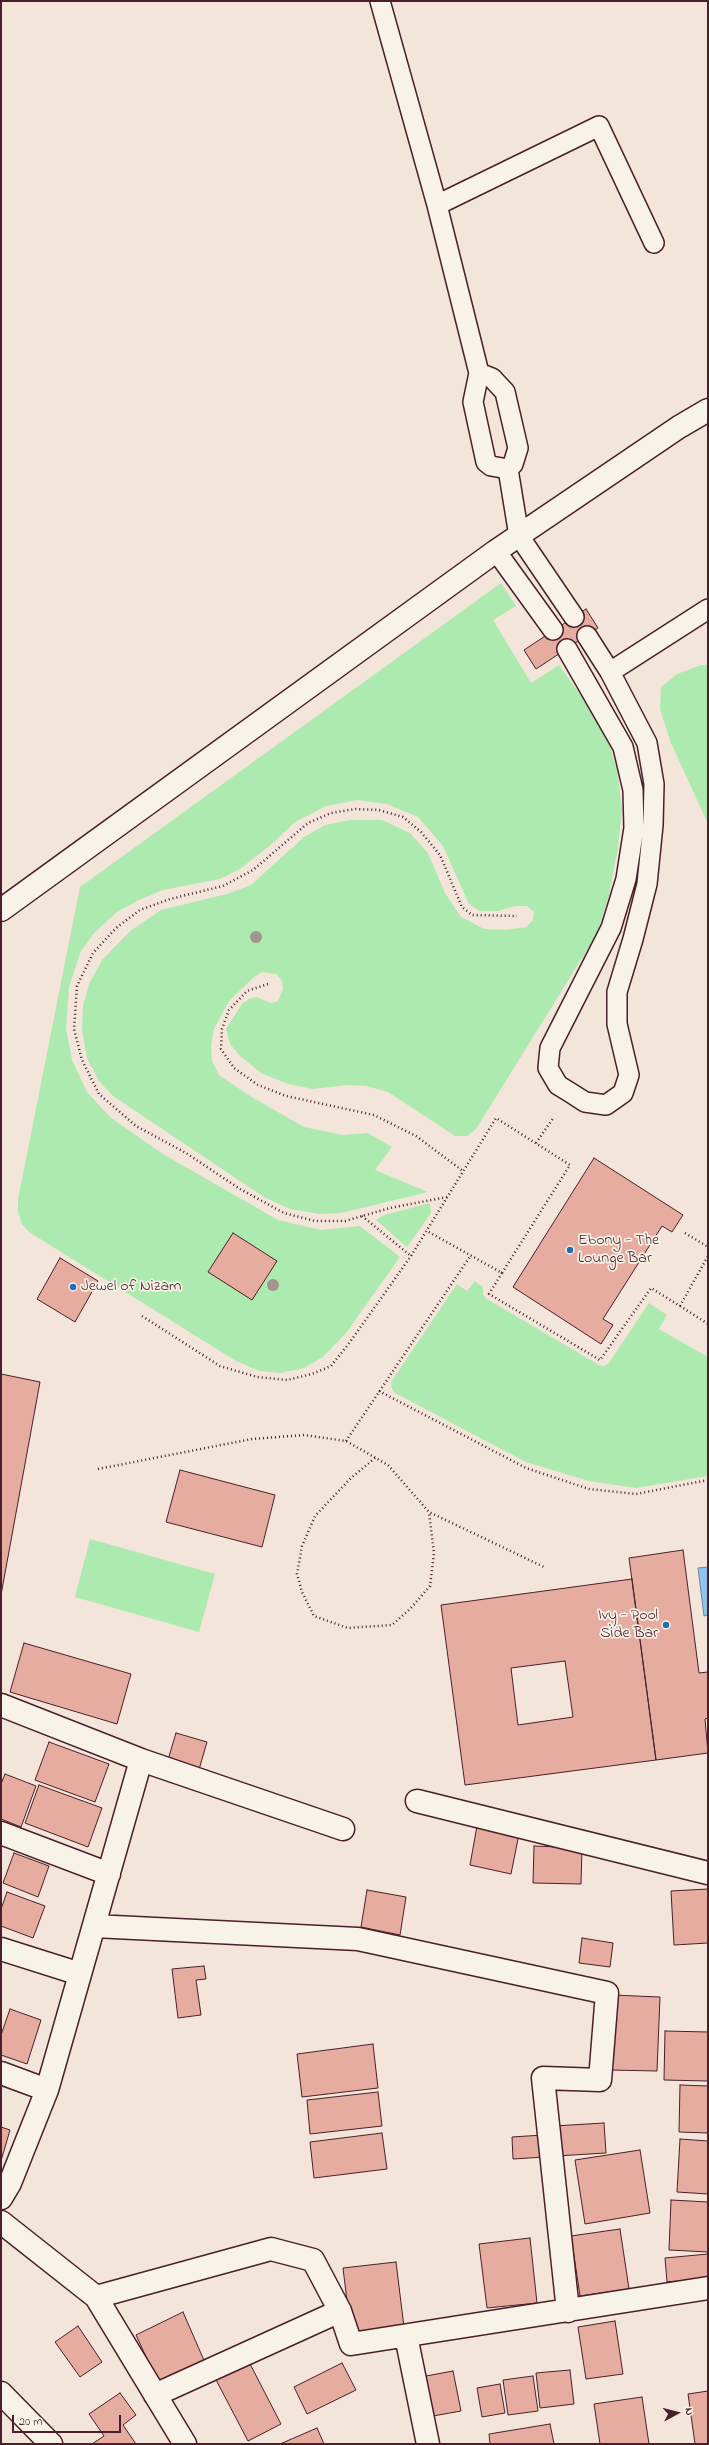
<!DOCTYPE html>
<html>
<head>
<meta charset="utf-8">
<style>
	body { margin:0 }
	#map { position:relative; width:709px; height:2445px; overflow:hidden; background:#f3e5d9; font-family:"Indie Flower",sans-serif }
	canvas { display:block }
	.frame { position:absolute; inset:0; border:2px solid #4a1f2b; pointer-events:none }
	.north { position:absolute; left:657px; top:2393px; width:40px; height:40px; -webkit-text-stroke:3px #f7f3e8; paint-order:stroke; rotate:83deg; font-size:11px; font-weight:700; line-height:16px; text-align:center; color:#4a1f2b }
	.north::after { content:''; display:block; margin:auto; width:14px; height:18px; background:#4a1f2b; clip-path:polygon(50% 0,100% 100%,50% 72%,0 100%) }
	.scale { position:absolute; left:12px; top:2415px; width:109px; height:18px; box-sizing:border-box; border:2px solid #4a1f2b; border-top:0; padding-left:5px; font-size:12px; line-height:14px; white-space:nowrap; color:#4a1f2b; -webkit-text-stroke:3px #f7f3e8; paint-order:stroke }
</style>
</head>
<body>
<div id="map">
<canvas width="709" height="2445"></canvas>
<div class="frame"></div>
<div class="north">N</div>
<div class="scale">20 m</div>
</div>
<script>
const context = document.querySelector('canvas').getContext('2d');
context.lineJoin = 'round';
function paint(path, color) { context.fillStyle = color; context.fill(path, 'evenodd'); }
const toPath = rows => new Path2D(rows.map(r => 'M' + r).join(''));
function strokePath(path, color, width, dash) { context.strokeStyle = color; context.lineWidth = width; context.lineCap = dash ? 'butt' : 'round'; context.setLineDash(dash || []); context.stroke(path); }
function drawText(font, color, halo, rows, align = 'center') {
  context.font = font + ' "Indie Flower",sans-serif'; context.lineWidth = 3.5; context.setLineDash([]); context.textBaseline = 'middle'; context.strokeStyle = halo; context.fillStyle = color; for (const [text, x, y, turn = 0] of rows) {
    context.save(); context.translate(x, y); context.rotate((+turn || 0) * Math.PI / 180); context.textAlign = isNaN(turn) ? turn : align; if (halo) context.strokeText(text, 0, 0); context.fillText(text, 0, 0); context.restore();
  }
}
paint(toPath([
	[501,583,516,606,493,620,531,683,559,665,586,703,608,740,617,768,622,809,618,848,609,895,597,934,476,1129,467,1136,455,1136,388,1092,367,1086,348,1085,313,1089,288,1084,261,1073,240,1056,230,1044,226,1029,242,1004,249,999,256,997,271,1003,278,1001,283,989,282,981,276,974,262,972,254,977,229,1001,214,1029,211,1045,212,1061,219,1075,250,1096,304,1127,343,1135,368,1133,392,1147,375,1170,428,1192,341,1213,319,1214,290,1209,264,1197,113,1096,99,1081,87,1058,82,1031,83,1006,89,984,102,960,130,931,161,910,227,894,251,885,304,837,325,825,350,820,382,820,410,833,428,853,445,893,461,917,484,929,506,930,526,927,533,920,534,912,527,906,515,906,498,911,480,911,469,904,443,846,418,817,387,804,357,800,326,806,295,822,272,844,240,869,220,879,163,890,139,900,117,912,94,933,80,953,69,987,66,1028,72,1060,87,1092,110,1117,163,1154,278,1220,321,1230,360,1226,400,1257,346,1333,323,1357,304,1368,280,1373,260,1371,236,1361,29,1232,22,1224,18,1212,18,1199,80,887],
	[701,665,708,665,708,824,671,743,660,709,661,687,677,674],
	[430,1203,431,1213,407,1247,376,1220,384,1215],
	[475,1281,483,1287,483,1295,487,1299,599,1365,604,1366,609,1363,649,1303,667,1315,659,1329,708,1357,708,1476,636,1488,589,1481,526,1462,395,1393,392,1389,391,1382,457,1284,467,1291],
	[90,1539,215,1574,199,1632,75,1597]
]), '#adeab0');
const water = toPath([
	[708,1567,708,1615,704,1616,698,1568,708,1567]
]);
paint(water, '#8dc5ec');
strokePath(water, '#72839f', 1);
const building = toPath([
	[586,609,598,628,536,669,524,650,586,609],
	[594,1158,683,1215,672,1232,662,1226,603,1319,613,1325,601,1344,513,1287,594,1158],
	[233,1233,277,1261,252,1300,208,1272,233,1233],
	[60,1258,98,1281,75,1322,37,1299,60,1258],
	[1,1374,40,1382,1,1595,1,1374],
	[180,1470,275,1495,262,1547,166,1522,180,1470],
	[683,1550,699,1673,708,1672,708,1718,705,1719,708,1753,656,1760,629,1558,683,1550],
	[632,1579,656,1760,465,1785,441,1605,632,1579],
	[565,1661,573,1717,518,1725,511,1668,565,1661],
	[24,1643,131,1674,117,1724,10,1692,24,1643],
	[176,1733,207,1742,198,1773,167,1763,176,1733],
	[49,1742,109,1764,95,1802,35,1780,49,1742],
	[5,1774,36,1786,21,1827,1,1819,1,1784,5,1774],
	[39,1785,102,1808,88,1847,25,1823,39,1785],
	[477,1826,519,1834,511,1874,470,1865,477,1826],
	[534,1846,582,1848,581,1884,533,1883,534,1846],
	[14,1853,49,1866,38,1897,3,1883,14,1853],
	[708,1889,708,1943,674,1945,671,1891,708,1889],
	[367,1890,406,1897,400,1935,361,1927,367,1890],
	[7,1892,45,1906,33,1938,1,1926,1,1909,7,1892],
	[582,1938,613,1943,610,1967,579,1963,582,1938],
	[204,1966,206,1979,196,1980,201,2015,178,2018,172,1969,204,1966],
	[612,1995,660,1997,657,2071,610,2070,612,1995],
	[10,2009,41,2020,27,2064,1,2055,1,2035,10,2009],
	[665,2031,708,2032,708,2081,664,2080,665,2031],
	[373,2044,378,2088,302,2097,297,2054,373,2044],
	[680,2085,708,2086,708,2133,679,2132,680,2085],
	[378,2092,382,2126,310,2134,307,2100,378,2092],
	[604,2123,606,2153,556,2156,554,2126,604,2123],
	[1,2127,10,2130,1,2161,1,2127],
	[382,2133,387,2169,314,2178,310,2142,382,2133],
	[543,2135,544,2157,513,2159,512,2137,543,2135],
	[680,2139,708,2141,708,2194,677,2192,680,2139],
	[640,2150,650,2213,585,2224,575,2160,640,2150],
	[671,2200,708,2202,708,2252,669,2250,671,2200],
	[620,2229,629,2289,580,2296,571,2236,620,2229],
	[530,2238,537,2303,487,2308,479,2244,530,2238],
	[708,2254,708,2278,667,2282,665,2258,708,2254],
	[396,2262,404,2327,351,2334,343,2268,396,2262],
	[183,2312,206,2365,160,2387,136,2335,183,2312],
	[615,2321,623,2374,586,2379,578,2327,615,2321],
	[78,2326,102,2362,80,2377,55,2342,78,2326],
	[247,2358,281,2424,248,2441,214,2376,247,2358],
	[342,2363,356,2390,307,2414,294,2387,342,2363],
	[570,2370,574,2404,540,2408,536,2373,570,2370],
	[453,2371,461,2411,433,2416,426,2376,453,2371],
	[533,2376,538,2411,508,2415,503,2380,533,2376],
	[500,2384,505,2413,482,2417,477,2388,500,2384],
	[708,2391,708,2444,695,2444,688,2394,708,2391],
	[120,2393,136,2415,123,2425,136,2444,92,2444,104,2436,89,2414,120,2393],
	[642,2397,649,2444,600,2444,594,2404,642,2397],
	[550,2424,554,2444,490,2444,489,2434,550,2424],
	[317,2428,324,2444,280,2444,317,2428]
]);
paint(building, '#e5ac9f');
strokePath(building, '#4a1f2b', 1);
const lane = toPath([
	[380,1,437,205,479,373,473,402,486,462,491,466,508,469],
	[437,205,599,126,654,243],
	[479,373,492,378,505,392,518,448,513,464,508,469],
	[508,469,519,536,574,617],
	[496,551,553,630],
	[567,649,623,747,633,790,634,828,626,879,611,928,550,1048,548,1068,558,1085,571,1093,585,1102,606,1105,623,1093,629,1075,617,1024,617,992,633,939,647,884,653,825,654,784,647,743,610,672,587,636],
	[610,672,708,609]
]);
const street = toPath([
	[1,1705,141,1760,47,2090,10,2183,1,2198],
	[141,1760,343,1829],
	[417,1801,708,1873],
	[1,1833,109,1874],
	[94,1926,358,1939,607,1993,600,2080,543,2078,568,2311],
	[1,1949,80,1974],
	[1,2073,47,2090],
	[1,2222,96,2297,185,2444],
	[96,2297,271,2249,313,2260,340,2311,351,2344,708,2288],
	[406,2336,428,2444],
	[1,2393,51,2444],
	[155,2395,340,2311]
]);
const secondary = toPath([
	[1,910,496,551,679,427,708,410]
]);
strokePath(lane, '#4a1f2b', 22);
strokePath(street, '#4a1f2b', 25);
strokePath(secondary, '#4a1f2b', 25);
strokePath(toPath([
	[268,984,247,991,229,1010,222,1029,221,1049,234,1068,258,1085,286,1096,374,1115,416,1136,463,1171],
	[536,1143,554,1117],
	[447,1197,390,1208,345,1221,315,1221,284,1213,240,1189,186,1153,136,1126,99,1094,82,1060,74,1029,77,986,93,953,116,928,140,910,170,899,223,886,253,870,308,823,331,813,355,809,379,810,403,817,421,832,440,855,462,907,472,915,517,916],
	[362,1216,411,1256],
	[685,1233,708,1247],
	[502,1273,489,1294,600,1360,651,1288,680,1306,708,1256],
	[680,1306,708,1324],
	[142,1316,220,1366,257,1377,287,1380,312,1374,331,1366,350,1342,411,1256,496,1118,570,1165,502,1273,427,1231],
	[379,1391,526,1468,589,1489,636,1494,708,1480],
	[346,1441,471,1255],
	[375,1458,351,1478,315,1516,302,1546,297,1574,302,1592,314,1616,348,1628,392,1625,411,1608,430,1586,434,1553,429,1512],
	[98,1469,252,1439,304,1435,346,1441,388,1465,429,1512,544,1567]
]), '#4a1f2b', 2.5, [1, 3]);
strokePath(lane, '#f7f3e8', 19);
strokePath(street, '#f7f3e8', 22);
strokePath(secondary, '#f7f3e8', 22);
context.fillStyle = '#a4948b';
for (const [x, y] of [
	[256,937],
	[273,1285]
]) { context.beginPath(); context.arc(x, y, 6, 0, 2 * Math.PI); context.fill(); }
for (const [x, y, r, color] of [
	[570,1250,4,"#1f6fb2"],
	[73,1287,4,"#1f6fb2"],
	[666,1625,4,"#1f6fb2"]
]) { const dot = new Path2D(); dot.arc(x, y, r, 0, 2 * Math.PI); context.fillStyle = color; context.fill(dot); strokePath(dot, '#f7f3e8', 1.5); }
drawText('16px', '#4a1f2b', '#f7f3e8', [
	["Ebony - The",578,1241],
	["Lounge Bar",578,1259],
	["Jewel of Nizam",81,1287],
	["Ivy - Pool",658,1616,"right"],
	["Side Bar",658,1634,"right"]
], 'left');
</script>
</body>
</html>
